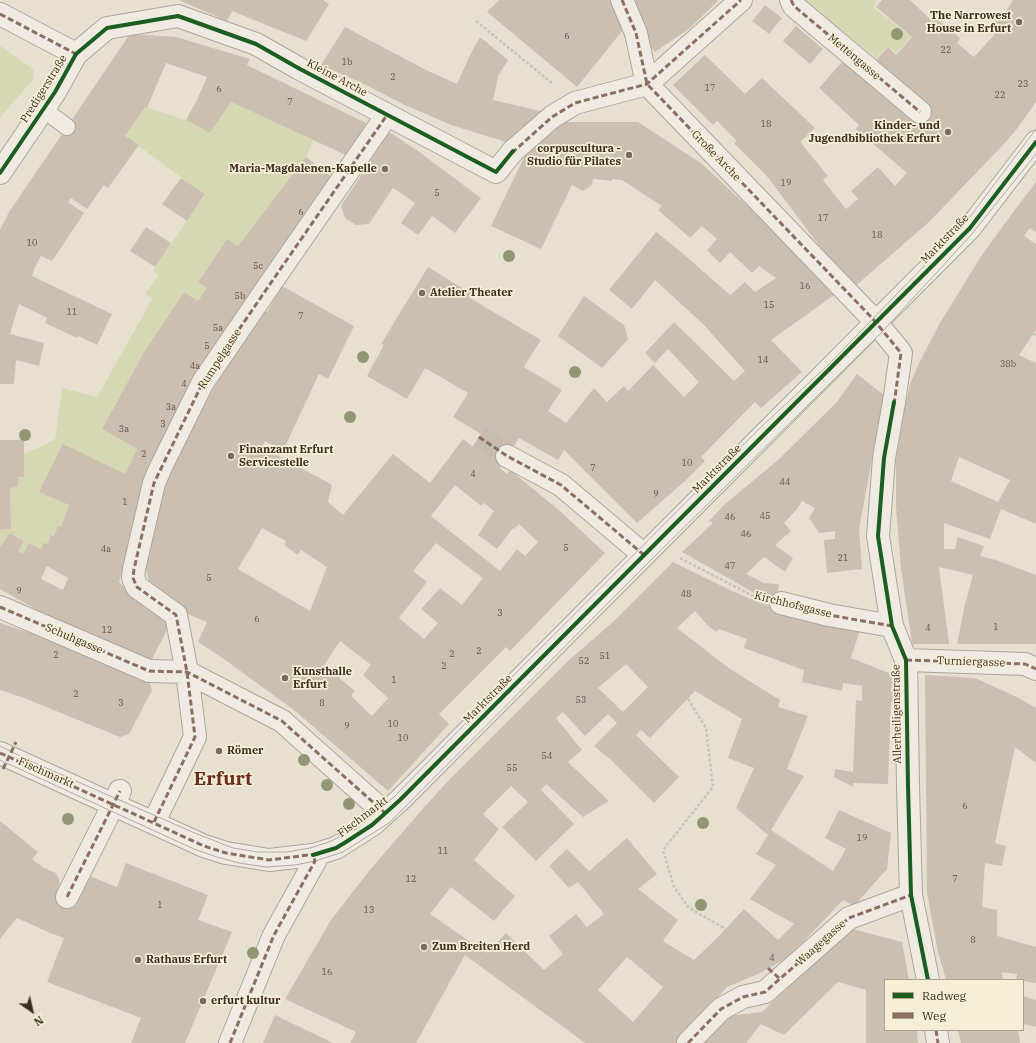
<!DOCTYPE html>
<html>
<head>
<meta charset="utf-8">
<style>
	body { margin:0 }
	#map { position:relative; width:1036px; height:1043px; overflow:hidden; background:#e7e0d1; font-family:"IBM Plex Serif",serif }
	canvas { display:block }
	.legend { position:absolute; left:884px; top:979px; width:140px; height:52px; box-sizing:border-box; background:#f7eed8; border:1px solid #ada18e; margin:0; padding:5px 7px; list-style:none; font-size:12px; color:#3d2e20 }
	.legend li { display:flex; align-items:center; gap:8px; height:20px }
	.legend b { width:20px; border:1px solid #ada18e }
	.north { position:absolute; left:12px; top:991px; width:40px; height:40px; -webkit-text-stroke:3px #f7eed8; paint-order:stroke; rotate:146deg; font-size:11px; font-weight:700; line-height:16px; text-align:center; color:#3d2e20 }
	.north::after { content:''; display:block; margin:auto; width:14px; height:18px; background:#3d2e20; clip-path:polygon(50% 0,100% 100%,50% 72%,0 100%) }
</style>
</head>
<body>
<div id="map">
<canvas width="1036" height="1043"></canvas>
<ul class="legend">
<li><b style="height:5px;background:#1b5e20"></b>Radweg</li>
<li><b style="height:5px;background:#8d6e63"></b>Weg</li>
</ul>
<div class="north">N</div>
</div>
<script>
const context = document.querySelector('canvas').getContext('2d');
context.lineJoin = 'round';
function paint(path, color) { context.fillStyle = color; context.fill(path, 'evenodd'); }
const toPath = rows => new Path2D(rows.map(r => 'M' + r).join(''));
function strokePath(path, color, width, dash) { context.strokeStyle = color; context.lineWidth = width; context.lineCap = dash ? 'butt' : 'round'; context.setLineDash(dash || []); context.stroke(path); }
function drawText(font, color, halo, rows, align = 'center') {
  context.font = font + ' "IBM Plex Serif",serif'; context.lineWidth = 3.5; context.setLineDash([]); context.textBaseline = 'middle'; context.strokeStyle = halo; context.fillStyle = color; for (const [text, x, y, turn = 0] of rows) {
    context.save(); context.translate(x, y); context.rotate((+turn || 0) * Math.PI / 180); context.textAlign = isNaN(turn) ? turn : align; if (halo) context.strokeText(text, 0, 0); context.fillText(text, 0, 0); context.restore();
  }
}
paint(toPath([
	[802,0,876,0,874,8,911,37,896,53,888,46,876,58,844,32],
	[0,47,2,47,34,70,33,79,0,118],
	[231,102,313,140,306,157,238,246,227,239,198,281,207,288,198,301,184,292,144,352,102,429,137,449,125,474,69,505,61,527,54,536,51,535,48,544,41,549,29,543,23,554,18,551,24,540,10,533,0,547,0,530,11,529,10,488,18,487,18,477,24,476,24,454,55,440,62,388,97,397,153,298,145,294,159,275,154,272,155,267,205,195,125,136,145,107,186,120,210,133]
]), '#d6d7b3');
paint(toPath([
	[179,0,323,0,329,4,306,41,232,11,227,21],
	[499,0,610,0,617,16,627,25,577,87,487,12],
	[631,0,717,0,718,1,690,28,655,52,644,38],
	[882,0,910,0,932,21,935,17,960,38,957,43,974,57,994,35,989,30,999,17,1002,18,1013,0,1036,0,1036,102,1016,130,1003,145,929,222,852,289,766,175,734,143,737,141,717,121,713,125,673,85,705,55,745,94,762,78,815,128,800,142,828,176,823,180,846,209,858,199,851,191,878,167,895,186,907,173,856,129,859,125,819,88,842,62,914,119,926,105,876,60,888,47,896,55,912,37,876,7],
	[765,5,782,18,769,34,752,21],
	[796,26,823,49,810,64,783,41],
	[345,27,424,69,457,84,470,55,480,37,508,60,498,76,493,100,544,112,513,144,451,125,405,105,360,82,321,65],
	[130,34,176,37,250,59,247,65,366,123,350,157,231,102,210,133,186,120,196,102,207,77,166,63,147,108,145,107,125,136,139,145,108,188,104,185,87,209,71,198,68,202,84,213,52,261,41,256,35,267,32,276,112,314,97,345,78,336,77,338,45,323,47,318,19,304,10,334,44,343,39,366,16,360,14,384,0,384,0,230,9,212],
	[566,122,638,122,702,164,784,240,834,295,771,340,802,372,761,408,755,402,701,457,705,461,685,481,637,523,564,450,558,460,519,438,500,468,507,474,510,470,560,511,605,553,510,651,506,647,439,714,449,724,388,791,294,710,221,657,198,642,207,622,178,610,150,586,145,564,162,491,203,407,245,335,264,311,267,312,282,286,354,326,328,379,319,374,283,451,265,441,262,448,283,458,332,485,328,502,343,515,393,454,430,483,463,439,473,447,481,434,453,417,468,393,425,368,407,399,367,376,384,345,381,344,428,267,472,294,470,298,541,340,524,367,562,390,548,411,566,423,594,388,607,402,624,386,628,391,653,365,684,397,699,382,668,349,655,363,645,353,674,322,734,381,745,371,703,324,655,280,632,309,609,290,656,232,680,251,730,295,745,282,755,292,776,278,759,266,752,273,730,252,720,263,707,250,717,239,702,226,690,238,658,210,662,206,622,180,612,179,612,181,593,179,592,185,583,191,572,185,541,249,491,226,529,147],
	[455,485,481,506,484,503,494,511,478,535,497,549,513,528,514,529,519,524,538,542,525,556,517,549,500,571,431,516],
	[262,528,286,541,284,545,298,555,301,550,327,567,310,611,238,569],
	[436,543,483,578,462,605,440,588,421,609,438,623,424,639,399,618,427,582,413,571],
	[340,641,371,665,363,675,388,698,372,716,351,696,355,691,324,665],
	[389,132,418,151,481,198,455,233,432,216,418,235,401,223,415,203,393,188,369,224,356,225,345,218,341,206],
	[306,157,335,179,163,439,143,483,133,532,119,582,142,603,172,620,150,663,37,610,0,589,0,547,10,533,24,541,18,551,23,554,29,543,41,549,44,543,48,544,51,535,54,536,58,526,61,527,69,505,39,492,63,444,125,474,137,449,102,429,144,352,184,292,198,301,207,288,198,282,227,239,238,246],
	[47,566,68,578,63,590,41,579],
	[181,178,205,194,187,221,162,204],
	[1036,182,1036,232,1030,228,1024,236,1036,244,1036,330,1019,355,1036,363,1036,524,1001,509,990,539,944,523,944,549,955,549,958,537,984,546,980,556,996,560,1036,575,1036,644,957,644,965,604,973,575,939,567,949,644,912,644,901,568,896,507,896,461,901,425,910,384,920,361,941,321,982,255,1008,219],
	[959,457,1010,480,998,502,951,481],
	[146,227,171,243,155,267,130,251],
	[584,296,624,325,628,339,602,368,558,336],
	[857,374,884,395,859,529,862,569,827,573,824,540,835,539,835,531,819,533,809,518,815,508,802,501,797,509,784,523,791,531,775,545,793,558,785,572,764,557,746,574,764,583,779,584,777,597,758,595,682,552,713,523,709,521,725,504,778,460,836,403],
	[0,440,24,440,24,477,18,477,18,487,10,488,11,529,0,530],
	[673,562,732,591,760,603,828,623,860,630,851,658,894,675,893,702,891,702,888,784,853,783,853,787,834,777,835,769,853,772,856,700,862,701,862,686,843,683,842,691,802,682,804,670,744,648,747,639,719,629,717,632,709,627,695,611,677,628,730,669,780,700,778,707,808,716,787,769,804,776,771,830,833,871,846,849,825,838,839,810,891,833,887,869,854,906,843,900,789,957,758,974,727,987,677,1043,585,1043,465,955,416,1043,350,1043,356,1032,285,999,331,920,369,871,375,864,419,813,448,781,569,660,613,622],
	[626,664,648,687,623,712,598,688],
	[695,691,742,719,728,758,754,768,736,808,768,835,756,854,776,865,750,899,794,924,778,940,744,909,719,936,694,960,663,941,678,920,638,889,657,874,627,838,589,871,567,849,549,866,569,888,578,882,604,914,587,927,576,914,549,936,563,954,544,970,506,933,488,953,472,943,430,914,451,887,494,921,515,896,474,860,499,829,483,814,511,786,528,802,502,827,536,861,574,824,541,790,546,784,583,817,609,801,568,762,582,750,556,718,563,712,585,736,608,714,617,723,594,746,611,760,654,803,679,777,636,735,641,730,650,738],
	[627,957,663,987,633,1022,598,990],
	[0,623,43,637,149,681,152,690,129,734,120,737,24,698,0,690],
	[925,675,975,678,1019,698,1036,708,1036,763,1015,747,995,843,1006,846,1002,866,985,863,982,907,997,910,997,936,1036,947,1036,983,1023,981,1023,980,1016,980,1017,974,1002,972,1003,980,946,980,938,952,927,893],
	[0,821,38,852,32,859,44,868,56,873,59,879,60,886,58,893,87,875,117,887,126,863,208,895,198,920,232,932,185,1043,131,1043,141,1018,47,982,64,938,50,933,17,918,0,939],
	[849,928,902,942,909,980,885,980,885,1030,917,1030,918,1043,866,1043,866,990,838,982,784,1035,761,1024,746,1043,693,1043,719,1017,762,1012],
	[1023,996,1036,1000,1036,1027,1023,1024],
	[275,1015,333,1043,263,1043],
	[958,1030,1018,1030,1020,1043,961,1043]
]), '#cbbfb2');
strokePath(toPath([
	[479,437,507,456]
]), '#c5bcae', 22, [22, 11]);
const service = toPath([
	[43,109,67,127]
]);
const pedestrian = toPath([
	[622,0,636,33,647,84,873,319,901,353,894,402],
	[791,0,794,6,920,112],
	[513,151,552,117,575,103,647,84,741,0],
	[507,456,561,485,644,555],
	[149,671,187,672,282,721,385,813],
	[0,753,204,846,226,853,269,860,313,855,336,848,372,825,400,800,970,228,1036,142],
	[154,822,195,737,187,672,176,615,137,587,133,578,134,569,154,483,161,467,203,382,268,287],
	[67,897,120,791],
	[230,1043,274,935,315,861,313,855]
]);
const minor = toPath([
	[0,14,76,54],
	[0,173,55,92,76,54,107,28,178,16,256,44,300,69,496,172,513,151],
	[268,287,387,115],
	[894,402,884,458,878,536,892,626,906,660,908,786,911,895,928,980],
	[781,603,829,615,892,626],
	[0,607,149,671],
	[906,660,1025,664,1036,669],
	[936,1030,938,1043],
	[688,1043,721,1009,743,997,765,992,849,918,911,895]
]);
strokePath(service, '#ada599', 18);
strokePath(pedestrian, '#ada599', 24);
strokePath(minor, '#ada599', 24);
strokePath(toPath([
	[476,21,553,84],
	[1033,334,1036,335],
	[680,558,755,597],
	[688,699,706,728,713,787,663,850,674,887,689,908,726,929]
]), '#c8c2b9', 2.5, [3, 2]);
strokePath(service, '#efebe3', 16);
strokePath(pedestrian, '#efebe3', 22);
strokePath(minor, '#efebe3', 22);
strokePath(toPath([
	[0,746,28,760,197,834,233,848,258,852,287,852,310,848,329,842,356,829,395,796,463,726,761,427,827,366,963,226,1036,129],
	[0,760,194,849,217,857,239,863,266,867,295,865,315,861,343,852,389,823,651,560,883,331,971,235,1036,154]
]), '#afaaa2', 1);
strokePath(toPath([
	[622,0,636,33,647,84,873,319,901,353,894,405],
	[791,0,794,6,920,112],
	[0,14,76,54],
	[512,153,552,117,575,103,647,84,741,0],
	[479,437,507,456,561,485,644,555],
	[781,603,829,615,892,626],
	[0,607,149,671,187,672,282,721,385,813],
	[906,660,1025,664,1036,669],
	[0,753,204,846,226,853,269,860,316,854],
	[3,769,16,742],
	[154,822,195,737,187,672,176,615,137,587,133,578,134,569,154,483,203,382,268,287,387,115],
	[67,897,120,791],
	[768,968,780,979],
	[936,1030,938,1043],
	[230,1043,274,935,315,861,313,855],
	[688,1043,721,1009,743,997,765,992,849,918,911,895]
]), '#8d6e63', 3, [6, 3]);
strokePath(toPath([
	[0,173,55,92,76,54,107,28,178,16,256,44,300,69,496,172,513,151],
	[894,402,884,458,878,536,892,626,906,660,908,786,911,895,928,980],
	[313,855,336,848,346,842,372,825,400,800,970,228,1036,142]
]), '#1b5e20', 4);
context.fillStyle = '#929673';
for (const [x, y] of [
	[897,34],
	[509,256],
	[363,357],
	[575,372],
	[350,417],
	[25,435],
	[304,760],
	[327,785],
	[349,804],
	[68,819],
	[703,823],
	[701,905],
	[253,953]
]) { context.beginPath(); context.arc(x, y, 6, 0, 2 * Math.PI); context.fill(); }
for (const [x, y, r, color] of [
	[1019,22,4,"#786c5e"],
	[948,132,4,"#786c5e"],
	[629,155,4,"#786c5e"],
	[385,169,4,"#786c5e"],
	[422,293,4,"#786c5e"],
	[231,456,4,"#786c5e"],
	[285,678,4,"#786c5e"],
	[219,751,4,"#786c5e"],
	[424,947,4,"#786c5e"],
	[138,960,4,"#786c5e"],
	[203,1001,4,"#786c5e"]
]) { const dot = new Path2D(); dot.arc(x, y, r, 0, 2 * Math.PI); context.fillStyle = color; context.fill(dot); strokePath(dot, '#f7eed8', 1.5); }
drawText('9px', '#605244', null, [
	["6",567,36],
	["22",946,50],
	["1b",347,62],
	["2",393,77],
	["23",1023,84],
	["17",710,88],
	["6",219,89],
	["22",1000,95],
	["7",290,102],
	["18",766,124],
	["19",786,183],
	["5",437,193],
	["6",301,212],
	["17",823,218],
	["18",877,235],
	["10",32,243],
	["5c",258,266],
	["16",805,286],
	["5b",240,296],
	["15",769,305],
	["11",72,312],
	["7",301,316],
	["5a",218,328],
	["5",207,346],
	["14",763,360],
	["38b",1008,364],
	["4a",195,366],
	["4",184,384],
	["3a",171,407],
	["3",163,424],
	["3a",124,429],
	["2",144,454],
	["10",687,463],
	["7",593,468],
	["4",473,474],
	["44",785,482],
	["9",656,494],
	["1",125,502],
	["45",765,516],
	["46",730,517],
	["46",746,534],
	["5",566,548],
	["4a",106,549],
	["21",843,558],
	["47",730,566],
	["5",209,578],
	["9",19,591],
	["48",686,594],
	["3",500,613],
	["6",257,619],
	["1",996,627],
	["4",928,628],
	["12",107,630],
	["2",479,651],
	["2",452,654],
	["2",56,655],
	["51",605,656],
	["52",584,661],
	["2",444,666],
	["1",394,680],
	["2",76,694],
	["53",581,700],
	["3",121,703],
	["8",322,703],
	["10",393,724],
	["9",347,726],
	["10",403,738],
	["54",547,756],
	["55",512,768],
	["6",965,806],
	["19",862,838],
	["11",443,851],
	["12",411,879],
	["7",955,879],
	["1",160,905],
	["13",369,910],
	["8",973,940],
	["4",772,958],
	["16",327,972]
]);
drawText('bold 11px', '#3d2e20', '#f7eed8', [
	["The Narrowest",1011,16,"right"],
	["House in Erfurt",1011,29,"right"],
	["Kinder- und",940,126,"right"],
	["Jugendbibliothek Erfurt",940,139,"right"],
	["corpuscultura -",621,149,"right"],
	["Studio für Pilates",621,162,"right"],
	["Maria-Magdalenen-Kapelle",377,169,"right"],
	["Atelier Theater",430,293],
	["Finanzamt Erfurt",239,450],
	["Servicestelle",239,463],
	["Kunsthalle",293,672],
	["Erfurt",293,685],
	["Römer",227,751],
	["Zum Breiten Herd",432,947],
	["Rathaus Erfurt",146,960],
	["erfurt kultur",211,1001]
], 'left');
drawText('11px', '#3d2e20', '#f7eed8', [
	["Mettengasse",854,57,40],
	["Kleine Arche",337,78,28],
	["Predigerstraße",44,89,-58],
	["Große Arche",716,156,46],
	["Marktstraße",945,239,-46],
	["Rumpelgasse",220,359,-57],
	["Marktstraße",717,469,-45],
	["Kirchhofsgasse",793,605,14],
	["Schuhgasse",74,639,23],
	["Turniergasse",971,662,2],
	["Marktstraße",488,699,-45],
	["Allerheiligenstraße",897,714,-91],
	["Fischmarkt",46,773,24],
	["Fischmarkt",363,817,-37],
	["Waagegasse",821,943,-42]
]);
drawText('bold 19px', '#6b2e1e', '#f7eed8', [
	["Erfurt",223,780]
]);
</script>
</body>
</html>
